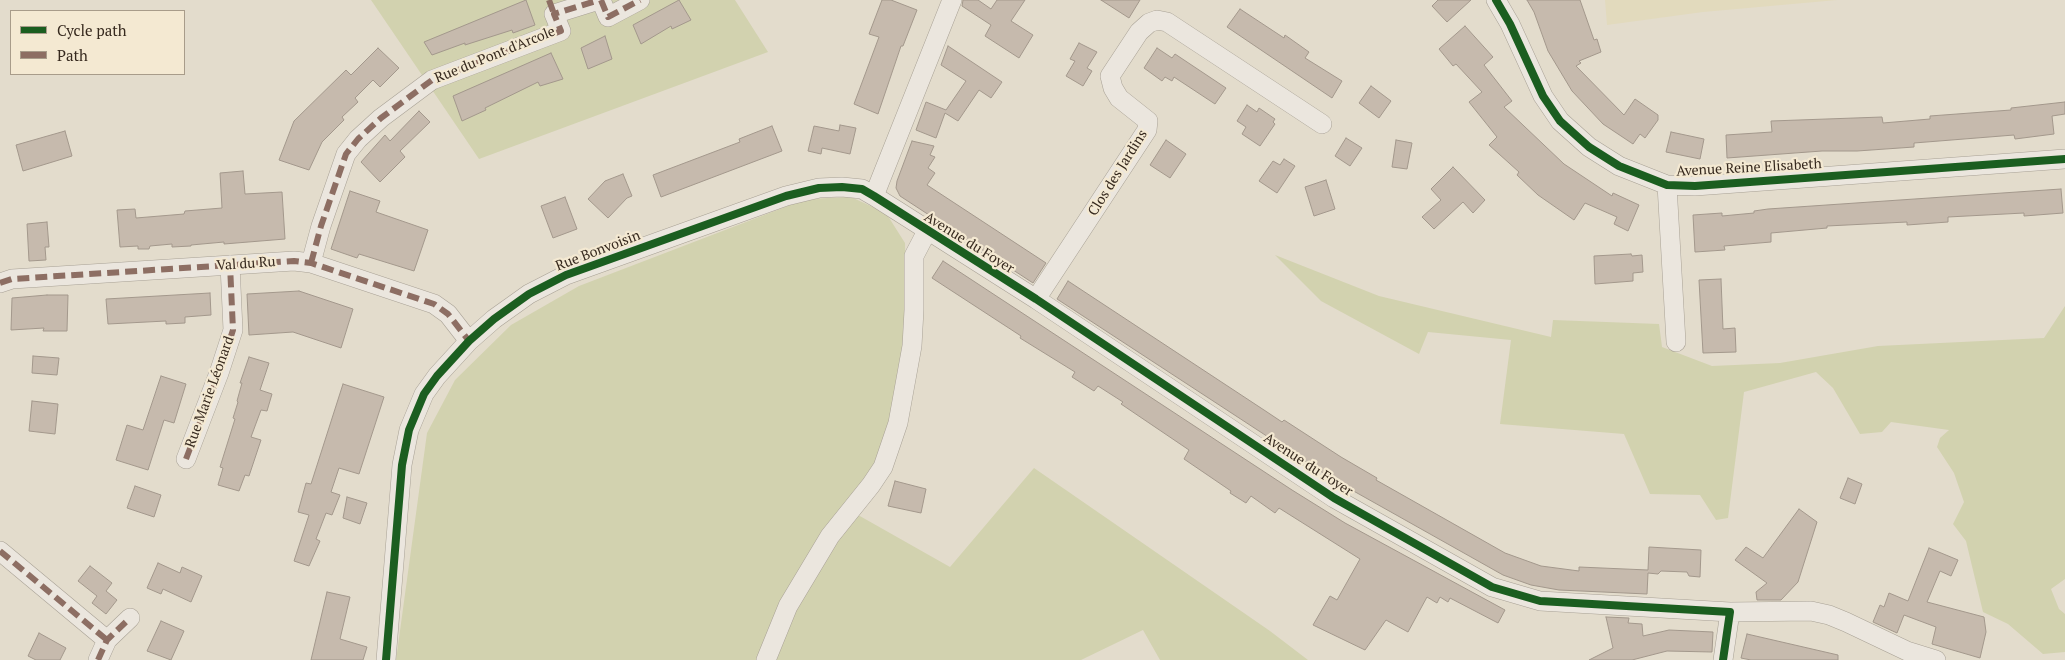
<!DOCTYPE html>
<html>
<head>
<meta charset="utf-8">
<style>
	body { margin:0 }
	#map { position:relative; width:2065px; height:660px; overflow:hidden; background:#e3dccc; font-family:"PT Serif",serif }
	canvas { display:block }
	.legend { position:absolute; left:10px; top:10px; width:175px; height:65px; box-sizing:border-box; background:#f4e9d2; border:1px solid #a89c8a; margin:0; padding:6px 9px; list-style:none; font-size:15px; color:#36291e }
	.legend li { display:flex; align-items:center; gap:10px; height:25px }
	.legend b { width:25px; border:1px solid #a89c8a }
</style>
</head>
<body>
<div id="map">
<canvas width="2065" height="660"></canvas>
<ul class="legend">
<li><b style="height:6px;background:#1b5e20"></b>Cycle path</li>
<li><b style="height:6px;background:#8d6e63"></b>Path</li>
</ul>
</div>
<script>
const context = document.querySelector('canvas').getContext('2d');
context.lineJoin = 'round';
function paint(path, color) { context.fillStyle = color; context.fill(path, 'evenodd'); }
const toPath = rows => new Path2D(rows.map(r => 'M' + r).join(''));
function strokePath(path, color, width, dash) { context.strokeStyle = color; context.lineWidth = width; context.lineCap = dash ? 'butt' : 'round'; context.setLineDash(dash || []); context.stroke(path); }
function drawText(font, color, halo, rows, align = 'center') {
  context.font = font + ' "PT Serif",serif'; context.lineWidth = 4.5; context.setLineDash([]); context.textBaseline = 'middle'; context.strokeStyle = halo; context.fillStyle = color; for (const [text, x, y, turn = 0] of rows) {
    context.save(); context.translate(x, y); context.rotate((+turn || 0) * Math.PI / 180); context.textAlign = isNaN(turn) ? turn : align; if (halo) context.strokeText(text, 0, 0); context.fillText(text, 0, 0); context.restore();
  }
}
paint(toPath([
	[1605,0,1837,0,1703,12,1607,25]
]), '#e2dabd');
paint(toPath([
	[371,0,735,0,768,52,479,159],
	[851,197,886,213,905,243,907,355,886,442,851,511,950,567,1034,468,1270,631,1308,660,1160,660,1143,630,1081,660,396,660,427,433,455,380,511,325,579,286,806,199],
	[1275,255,1379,296,1551,337,1553,320,1659,324,1662,347,1712,366,1780,363,1878,346,2044,338,2065,306,2065,579,2051,589,2059,609,2065,614,2065,652,2043,654,2008,624,1983,612,1966,541,1953,524,1964,502,1954,473,1937,447,1940,438,1949,430,1891,422,1882,432,1860,434,1833,388,1816,372,1744,392,1728,518,1716,520,1700,495,1650,494,1624,434,1500,424,1511,340,1428,332,1419,354,1321,301]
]), '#d2d2af');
const building = toPath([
	[526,0,535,25,513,33,512,30,465,45,465,43,432,55,424,42,526,0],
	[679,0,691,20,672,29,671,26,641,44,633,25,679,0],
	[882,0,891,0,917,10,903,46,901,46,878,114,854,104,879,37,869,34,882,0],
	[963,0,978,0,991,9,997,0,1025,0,1011,21,1033,35,1019,58,985,36,991,25,962,6,963,0],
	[1101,0,1140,0,1129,18,1101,0],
	[1438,0,1471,0,1447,22,1432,6,1438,0],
	[1527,0,1580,0,1594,40,1597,39,1601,52,1579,61,1581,63,1576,66,1624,115,1635,99,1658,115,1658,120,1645,138,1640,134,1633,144,1603,124,1572,91,1548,51,1534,12,1527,0],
	[1240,9,1284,38,1285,35,1309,52,1305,58,1342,81,1332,98,1227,27,1240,9],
	[1465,26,1493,57,1484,65,1512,101,1504,107,1564,164,1612,196,1613,193,1639,205,1628,231,1614,224,1617,217,1585,203,1574,220,1538,195,1517,175,1519,172,1489,145,1497,137,1469,102,1482,92,1456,64,1453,66,1439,49,1465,26],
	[605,36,612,59,588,69,581,48,605,36],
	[1079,43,1097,52,1087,68,1092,71,1083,86,1066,76,1075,61,1070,59,1079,43],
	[948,46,1002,82,991,98,979,90,958,121,945,113,936,138,916,130,926,102,946,110,966,81,941,65,948,46],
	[378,48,399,68,380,87,373,80,355,98,358,102,342,117,344,120,322,142,309,170,279,160,294,121,346,70,351,75,378,48],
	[1157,48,1172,58,1175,54,1226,88,1215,104,1174,77,1172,81,1165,77,1162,81,1144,68,1157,48],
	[551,53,563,79,540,86,538,82,485,108,486,110,462,121,453,96,551,53],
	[1371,86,1391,101,1379,118,1359,103,1371,86],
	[2065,102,2065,114,2052,116,2054,134,2015,139,2014,135,1914,143,1914,147,1857,151,1822,151,1727,158,1726,135,1772,132,1771,121,1882,117,1883,123,1930,119,1930,116,2011,110,2011,108,2065,102],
	[1247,105,1257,112,1259,108,1275,119,1273,122,1275,124,1260,146,1242,134,1246,127,1237,121,1247,105],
	[419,111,430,122,400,151,405,157,380,182,361,162,385,135,390,141,419,111],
	[840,125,856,128,850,154,822,148,821,154,808,151,814,126,839,131,840,125],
	[772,126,782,151,661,197,653,175,740,142,739,139,772,126],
	[65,131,72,156,23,171,16,145,65,131],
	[1671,132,1704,139,1700,159,1666,152,1671,132],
	[1346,138,1362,148,1350,166,1335,156,1346,138],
	[1166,140,1186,154,1170,178,1150,165,1166,140],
	[1396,140,1412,143,1407,169,1392,167,1396,140],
	[912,141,934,146,930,155,935,157,928,168,935,173,927,185,1046,263,1033,283,900,196,896,188,897,181,912,141],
	[1284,159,1295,166,1277,193,1259,181,1273,161,1280,165,1284,159],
	[1453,167,1485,200,1473,213,1463,202,1434,229,1422,217,1441,200,1431,189,1453,167],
	[243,171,245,194,282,192,285,239,224,244,224,242,191,245,191,246,172,247,172,244,150,246,149,249,138,249,138,246,120,247,117,210,135,209,136,218,184,214,185,211,222,208,220,173,243,171],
	[623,174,632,196,627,198,608,218,588,199,605,181,623,174],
	[1326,180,1335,209,1314,216,1305,187,1326,180],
	[2061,189,2063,213,2024,216,2024,213,1948,217,1948,222,1907,225,1907,222,1827,226,1827,228,1771,233,1771,242,1724,246,1725,250,1695,252,1693,215,1722,213,1722,216,1754,213,1754,211,1768,209,2061,189],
	[350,191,380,201,376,212,428,230,414,271,359,254,357,258,331,249,350,191],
	[565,197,577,229,553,238,541,206,565,197],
	[47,222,49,247,45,247,46,260,29,261,27,224,47,222],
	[1631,254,1632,256,1642,255,1643,272,1633,273,1633,281,1595,284,1594,256,1631,254],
	[943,261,1292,490,1345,523,1505,610,1498,623,1450,598,1448,602,1440,597,1437,603,1427,597,1408,632,1386,620,1365,650,1313,625,1330,596,1337,600,1360,559,1279,508,1275,513,1251,496,1246,503,1230,493,1231,491,1184,459,1189,450,1121,404,1123,402,1098,386,1094,391,1072,377,1075,372,1020,338,1021,336,932,278,943,261],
	[1721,279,1723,329,1735,328,1736,352,1703,353,1699,280,1721,279],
	[1068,281,1264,410,1282,422,1284,420,1341,457,1377,478,1376,480,1505,553,1541,566,1579,571,1579,567,1648,570,1649,547,1701,550,1700,577,1689,576,1687,572,1661,571,1658,574,1648,573,1647,594,1559,590,1531,585,1503,575,1334,480,1057,299,1068,281],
	[299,291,353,309,341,348,293,332,249,335,247,294,299,291],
	[210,293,211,315,185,317,185,323,166,324,166,321,108,324,106,299,210,293],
	[47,295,68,295,67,331,43,331,44,328,11,330,12,298,47,295],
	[33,356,59,358,57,375,32,373,33,356],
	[249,357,269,363,260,390,272,394,267,411,261,410,251,437,261,440,249,476,245,475,239,491,218,485,223,468,220,467,235,419,233,418,238,402,237,401,242,383,240,383,249,357],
	[161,376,186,384,174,423,164,420,148,470,116,460,127,425,143,430,161,376],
	[343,384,384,397,359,474,339,468,331,492,340,495,332,515,326,513,316,539,320,541,309,566,294,561,309,515,298,512,306,483,311,484,343,384],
	[32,401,58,404,55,434,29,431,32,401],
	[1848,478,1862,484,1855,504,1840,498,1848,478],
	[895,481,926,489,921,513,888,506,895,481],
	[135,486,161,495,154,517,127,508,135,486],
	[347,497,367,503,360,524,343,518,347,497],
	[1799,509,1817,522,1798,582,1781,600,1757,600,1756,592,1767,583,1735,560,1746,547,1763,558,1799,509],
	[1929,548,1958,560,1951,576,1940,571,1927,602,1984,617,1986,632,1980,658,1932,644,1936,627,1904,615,1897,633,1873,622,1880,605,1884,607,1889,593,1908,601,1929,548],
	[158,563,180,573,182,567,202,576,191,602,163,589,161,594,147,588,158,563],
	[90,566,112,583,106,591,117,600,106,614,92,603,97,596,78,581,90,566],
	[327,592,350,597,340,639,367,647,363,660,311,660,327,592],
	[1606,617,1629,618,1628,623,1642,624,1643,636,1669,630,1713,632,1712,652,1667,651,1632,660,1589,660,1613,648,1606,617],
	[161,621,184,631,171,660,147,651,161,621],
	[39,633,66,648,60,660,36,660,28,656,39,633],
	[1747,634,1838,655,1838,660,1751,660,1741,658,1747,634]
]);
paint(building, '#c6baad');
strokePath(building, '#a3988c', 1);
const minor = toPath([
	[601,0,608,17,640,0],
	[1496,0,1510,24,1543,96,1560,121,1589,147,1619,166,1667,185,1695,186,2065,159],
	[1667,185,1676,342],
	[874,196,952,0],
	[311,263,321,226,346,154,358,139,381,118,432,80,561,31,554,14,599,0],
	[0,283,12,279,294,261,311,263,434,304,448,314,469,341],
	[1036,299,1147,130,1148,121,1119,98,1113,88,1110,76,1139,32,1149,23,1157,20,1167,22,1322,124],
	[186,459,219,373,233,330,230,265],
	[0,551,107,640],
	[1730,612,1811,611,1829,615,1846,622,1907,651,1936,660],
	[98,660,107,640,130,618],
	[386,660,402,465,409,430,424,394,437,376,469,341,494,319,529,294,566,275,786,196,819,188,842,187,862,189,874,196,1036,299,1334,498,1492,587,1540,601,1730,612,1723,660],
	[766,660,788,606,830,536,871,485,883,467,898,423,912,346,914,310,914,256,927,231]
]);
strokePath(minor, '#a8a195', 20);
strokePath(minor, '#ebe6de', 19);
strokePath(toPath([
	[549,0,554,14],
	[601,0,608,17,640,0],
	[311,263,321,226,346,154,358,139,381,118,432,80,561,31,554,14,599,0],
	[0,283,12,279,294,261,311,263,434,304,448,314,469,341],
	[186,459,219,373,233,330,230,265],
	[0,551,107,640],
	[98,660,107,640,130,618]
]), '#8d6e63', 6, [12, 6]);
strokePath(toPath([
	[1496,0,1510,24,1543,96,1560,121,1589,147,1619,166,1667,185,1695,186,2065,159],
	[386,660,402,465,409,430,424,394,437,376,469,341,494,319,529,294,566,275,786,196,819,188,842,187,862,189,874,196,1036,299,1334,498,1492,587,1540,601,1730,612,1723,660]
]), '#1b5e20', 8);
drawText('14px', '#36291e', '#f4e9d2', [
	["Rue du Pont d'Arcole",495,55,-22],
	["Avenue Reine Elisabeth",1749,168,-3],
	["Clos des Jardins",1118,173,-58],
	["Avenue du Foyer",969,243,32],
	["Rue Bonvoisin",598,251,-21],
	["Val du Ru",246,264,-4],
	["Rue Marie Léonard",210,392,-70],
	["Avenue du Foyer",1308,465,33]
]);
</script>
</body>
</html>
